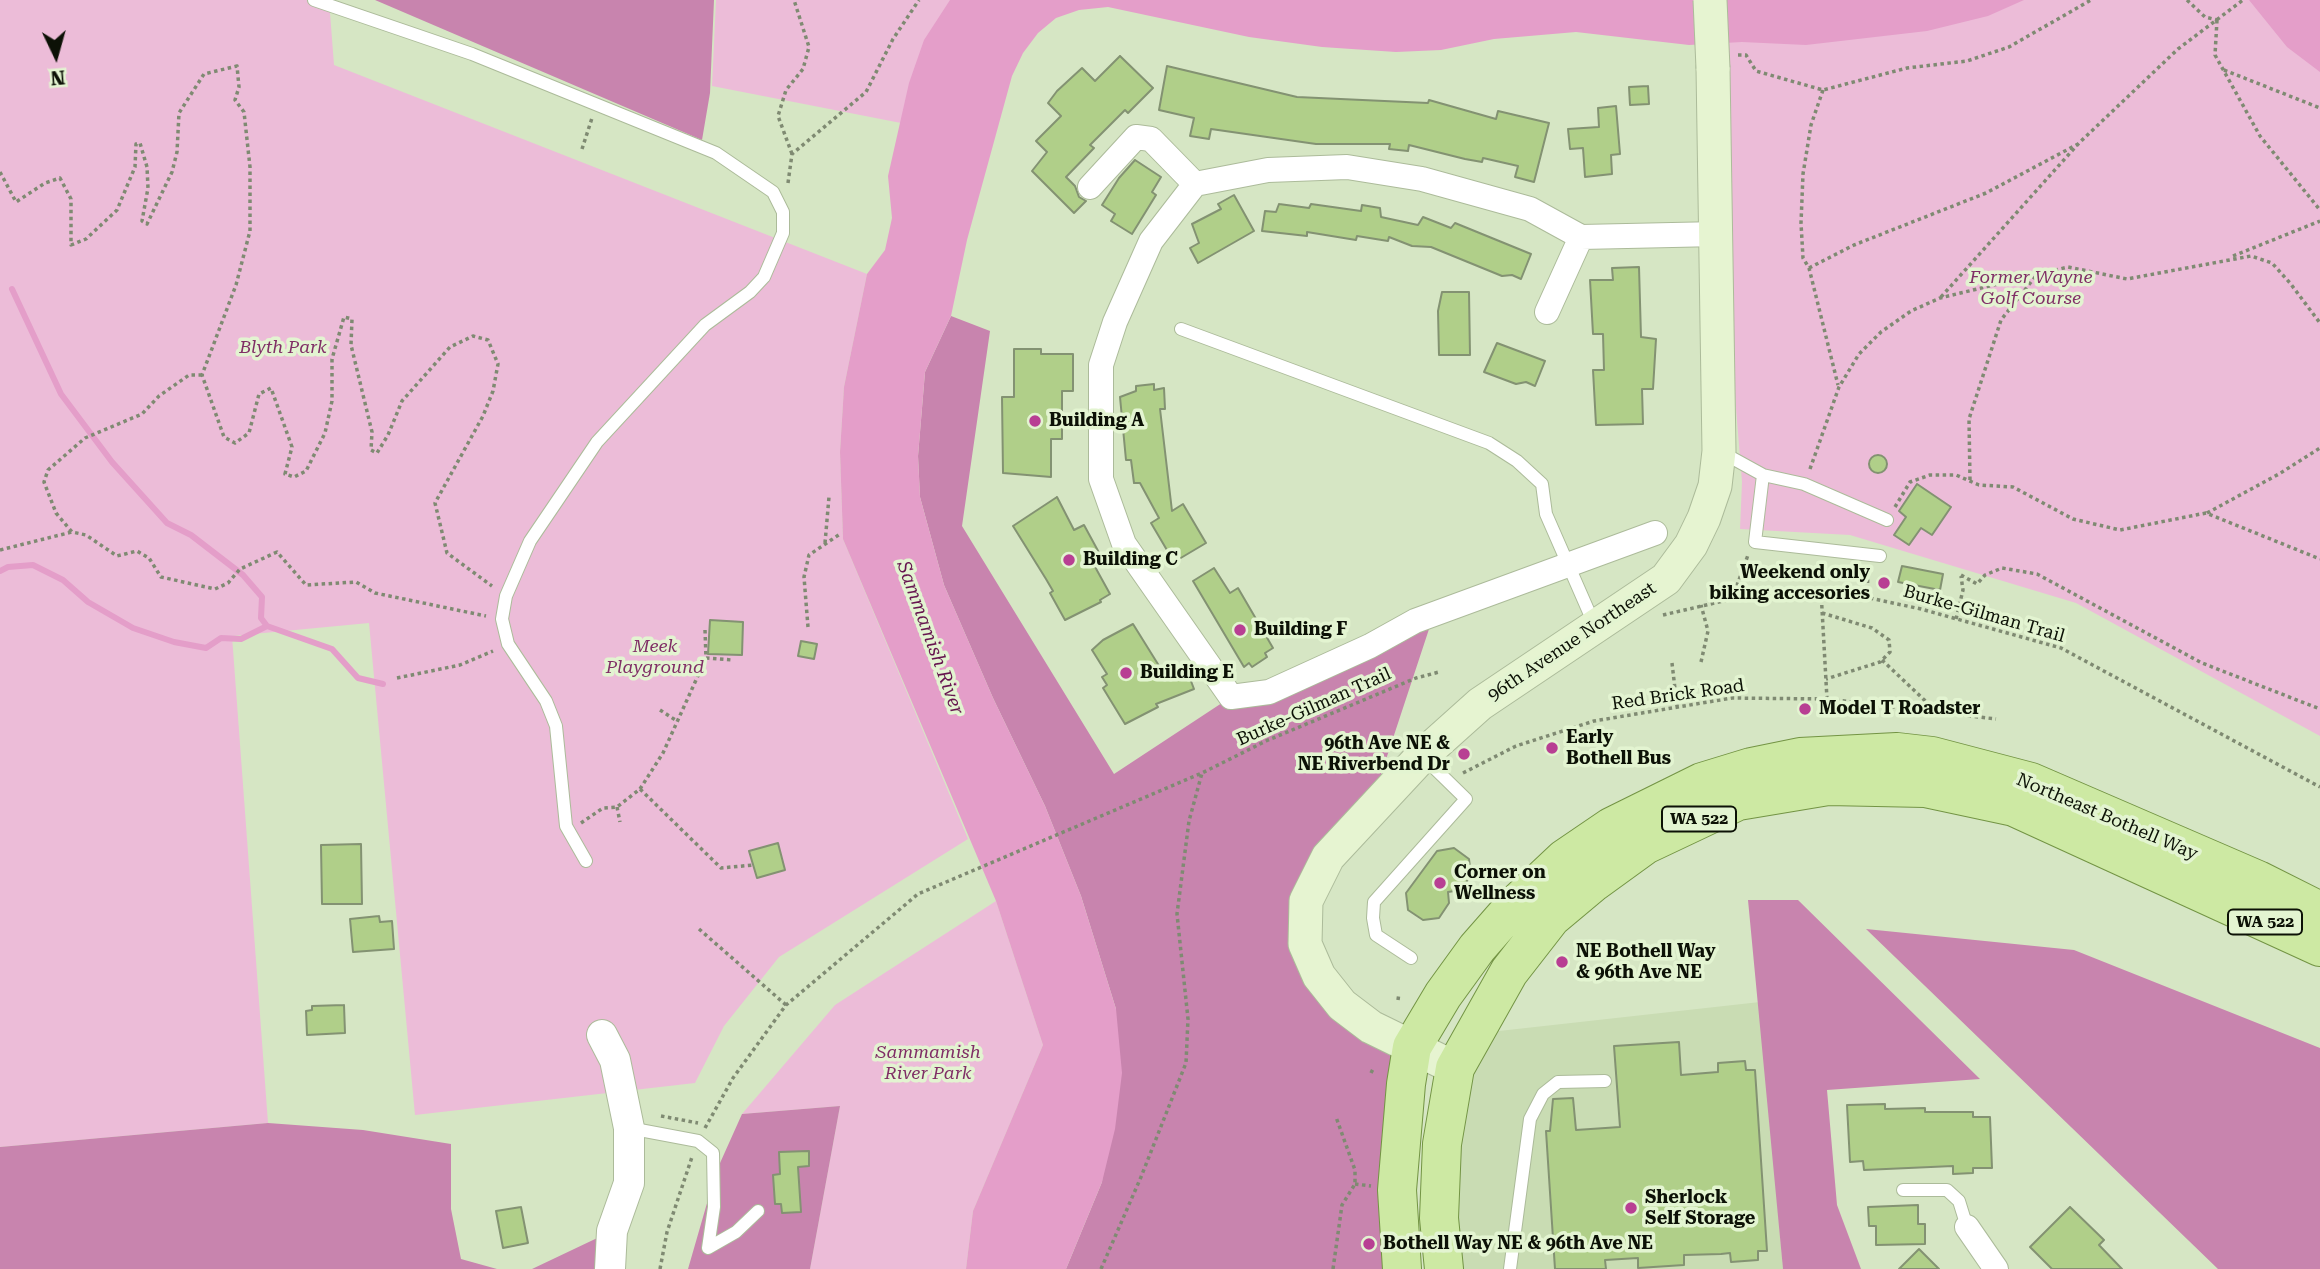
<!DOCTYPE html>
<html>
<head>
<meta charset="utf-8">
<style>
	body { margin:0 }
	#map { position:relative; width:2320px; height:1269px; overflow:hidden; background:#d6e6c4; font-family:"Roboto Serif",serif }
	canvas { display:block }
	.north { position:absolute; left:21px; top:21px; width:70px; height:70px; -webkit-text-stroke:5px #e3f4d1; paint-order:stroke; rotate:175deg; font-size:19px; font-weight:700; line-height:28px; text-align:center; color:#0c1106 }
	.north::after { content:''; display:block; margin:auto; width:24px; height:32px; background:#0c1106; clip-path:polygon(50% 0,100% 100%,50% 72%,0 100%) }
</style>
</head>
<body>
<div id="map">
<canvas width="2320" height="1269"></canvas>
<div class="north">N</div>
</div>
<script>
const context = document.querySelector('canvas').getContext('2d');
context.lineJoin = 'round';
function paint(path, color) { context.fillStyle = color; context.fill(path, 'evenodd'); }
const toPath = rows => new Path2D(rows.map(r => 'M' + r).join(''));
function strokePath(path, color, width, dash) { context.strokeStyle = color; context.lineWidth = width; context.lineCap = dash ? 'butt' : 'round'; context.setLineDash(dash || []); context.stroke(path); }
function drawText(font, color, halo, rows, align = 'center') {
  context.font = font + ' "Roboto Serif",serif'; context.lineWidth = 7; context.setLineDash([]); context.textBaseline = 'middle'; context.strokeStyle = halo; context.fillStyle = color; for (const [text, x, y, turn = 0] of rows) {
    context.save(); context.translate(x, y); context.rotate((+turn || 0) * Math.PI / 180); context.textAlign = isNaN(turn) ? turn : align; if (halo) context.strokeText(text, 0, 0); context.fillText(text, 0, 0); context.restore();
  }
}
paint(toPath([
	[1760,1002,1783,1269,1444,1269,1472,1034]
]), '#c9dcb3');
paint(toPath([
	[0,0,329,0,334,65,867,274,844,387,840,452,843,539,968,839,779,957,724,1026,695,1083,415,1115,369,623,232,636,268,1123,0,1147],
	[716,0,1052,0,901,123,712,86],
	[1719,0,2320,0,2320,736,2076,603,1850,535,1740,529,1742,482,1703,2],
	[996,901,1043,1045,973,1211,966,1269,810,1269,840,1106,742,1114,835,1005]
]), '#ecbcd8');
paint(toPath([
	[375,0,714,0,710,93,702,140],
	[951,316,990,331,962,526,1114,774,1231,697,1432,620,1368,814,1306,901,1319,976,1412,1047,1402,1269,1066,1269,1102,1182,1116,1009,1081,896,1045,806,993,698,944,585,920,497,918,456,925,372],
	[1748,900,1798,900,1980,1079,1827,1090,1837,1205,1861,1269,1783,1269],
	[1866,929,2074,950,2320,1048,2320,1269,2218,1269],
	[840,1106,810,1269,688,1269,716,1172,742,1114],
	[268,1123,363,1130,451,1144,451,1209,461,1259,497,1269,0,1269,0,1147],
	[612,1231,610,1269,532,1269]
]), '#c884ae');
paint(toPath([
	[950,0,2024,0,1988,16,1927,31,1806,45,1742,42,1689,45,1576,32,1494,39,1441,50,1396,52,1322,47,1249,37,1108,7,1079,10,1056,18,1038,33,1023,53,1012,76,967,240,951,316,925,372,918,456,920,497,944,585,993,698,1045,806,1081,896,1116,1009,1122,1073,1115,1129,1102,1182,1066,1269,966,1269,973,1211,1043,1045,996,901,843,539,840,452,844,387,867,274,885,250,892,218,888,176,909,83,924,40],
	[2249,0,2320,0,2320,72,2287,47]
]), '#e49ec9');
strokePath(toPath([
	[12,289,61,394,112,462,167,523,191,535,243,575,262,597,261,618,267,626,332,649,358,678,383,684],
	[0,571,8,567,33,565,63,580,88,602,133,628,174,642,206,648,221,638,241,639,267,626]
]), '#e49ec9', 6);
const building = toPath([
	[1120,56,1153,88,1128,113,1125,110,1090,145,1094,148,1066,177,1075,186,1079,197,1086,201,1074,213,1032,171,1047,152,1036,141,1061,116,1048,103,1057,91,1082,68,1095,81,1120,56],
	[1167,66,1297,97,1428,103,1429,100,1496,119,1498,111,1549,123,1534,182,1515,177,1518,166,1483,158,1482,162,1465,159,1409,145,1408,151,1389,149,1390,144,1316,144,1211,129,1209,139,1190,136,1194,118,1159,110,1167,66],
	[1648,86,1649,104,1630,105,1629,87,1648,86],
	[1616,106,1620,154,1611,155,1612,174,1585,177,1583,148,1570,149,1568,129,1599,127,1598,108,1616,106],
	[1135,160,1161,177,1152,192,1156,195,1132,234,1111,221,1115,214,1102,205,1119,178,1135,160],
	[1234,195,1254,231,1198,263,1190,248,1199,243,1192,224,1221,209,1218,204,1234,195],
	[1279,204,1309,208,1311,204,1361,211,1362,205,1380,208,1381,217,1418,225,1423,217,1451,228,1455,223,1531,254,1521,279,1512,275,1502,276,1431,247,1412,246,1389,237,1388,241,1357,236,1356,240,1307,232,1307,236,1262,231,1265,211,1276,212,1279,204],
	[1639,267,1641,337,1656,339,1653,389,1642,389,1643,424,1596,425,1593,370,1604,370,1603,334,1593,334,1590,280,1613,280,1612,268,1639,267],
	[1442,292,1469,292,1470,355,1439,355,1438,311,1442,292],
	[1497,343,1545,361,1535,386,1526,382,1516,384,1484,372,1497,343],
	[1014,349,1041,349,1041,354,1073,354,1073,391,1062,391,1062,439,1051,439,1051,477,1003,473,1002,397,1014,397,1014,349],
	[1154,384,1154,390,1164,388,1165,409,1160,409,1172,511,1183,504,1206,543,1174,562,1151,523,1159,518,1140,483,1134,483,1131,460,1126,460,1120,397,1136,391,1136,386,1154,384],
	'1869 464a9 9 0 1 1 18 0a9 9 0 1 1-18 0Z',
	[1917,484,1951,507,1932,535,1921,528,1909,545,1894,535,1906,517,1899,511,1917,484],
	[1057,497,1074,530,1084,525,1103,560,1094,565,1110,594,1100,600,1101,602,1065,620,1050,593,1053,591,1046,579,1013,526,1057,497],
	[1902,566,1943,574,1940,590,1898,582,1902,566],
	[1214,568,1230,593,1238,588,1273,648,1265,653,1267,657,1252,667,1249,663,1244,667,1193,581,1214,568],
	[710,620,743,622,742,655,708,654,710,620],
	[1133,624,1166,677,1186,668,1194,689,1156,704,1158,707,1125,724,1103,688,1107,685,1102,677,1107,674,1092,650,1103,640,1133,624],
	[801,641,817,644,814,659,798,656,801,641],
	[778,843,785,870,757,878,749,851,778,843],
	[361,844,362,904,322,904,321,845,361,844],
	[1454,848,1469,859,1471,875,1461,890,1448,892,1449,903,1439,918,1423,920,1408,910,1406,893,1437,851,1454,848],
	[379,916,380,922,392,921,394,949,353,952,350,919,379,916],
	[344,1005,345,1033,307,1035,306,1011,312,1010,312,1006,344,1005],
	[1679,1042,1681,1075,1718,1072,1718,1063,1745,1061,1746,1070,1755,1070,1767,1251,1758,1251,1758,1260,1731,1262,1730,1253,1721,1254,1684,1255,1684,1265,1638,1268,1638,1258,1605,1260,1606,1269,1555,1269,1546,1131,1550,1131,1553,1099,1573,1098,1576,1130,1620,1127,1614,1046,1679,1042],
	[1885,1104,1885,1109,1925,1108,1925,1112,1973,1112,1973,1117,1990,1117,1992,1168,1973,1168,1973,1173,1953,1174,1953,1166,1864,1170,1863,1161,1850,1162,1847,1105,1885,1104],
	[809,1151,809,1166,798,1167,801,1212,782,1213,781,1204,775,1204,773,1175,780,1174,779,1152,809,1151],
	[1918,1205,1918,1224,1925,1224,1925,1244,1876,1245,1876,1226,1869,1226,1868,1207,1918,1205],
	[521,1207,528,1243,503,1248,496,1211,521,1207],
	[2070,1207,2104,1240,2099,1245,2122,1269,2052,1269,2030,1247,2070,1207],
	[1919,1249,1939,1269,1899,1269,1919,1249]
]);
paint(building, '#b0cf89');
strokePath(building, '#839272', 2);
const service = toPath([
	[314,0,472,54,716,153,773,192,783,212,783,233,764,277,750,292,705,325,597,442,530,541,506,596,502,619,508,644,546,701,556,726,566,826,586,861],
	[1181,329,1489,443,1517,461,1542,484,1546,514,1595,626],
	[1723,453,1763,475,1755,542,1880,556],
	[1763,475,1804,484,1887,520],
	[1411,958,1376,935,1373,918,1374,902,1466,799,1422,756],
	[629,1128,698,1141,713,1153,714,1207,708,1248,736,1232,758,1211],
	[1903,1190,1947,1190,1959,1201,1967,1227],
	[1510,1269,1530,1119,1543,1094,1558,1082,1605,1081]
]);
const minor = toPath([
	[1090,187,1136,137,1151,139,1195,184],
	[1547,312,1581,237],
	[1655,533,1415,621,1370,646,1269,692,1231,697,1124,544,1101,479,1101,365,1115,322,1151,241,1195,184,1268,170,1347,167,1422,179,1530,209,1581,237,1718,234],
	[1967,1227,1996,1269]
]);
const tertiary = toPath([
	[602,1035,615,1060,629,1128,629,1183,612,1231,610,1269]
]);
const secondary = toPath([
	[1455,1068,1371,1027,1342,1005,1319,976,1305,944,1306,901,1328,857,1422,756,1480,704,1666,579,1691,545,1704,518,1715,486,1719,451,1713,68]
]);
const primary = toPath([
	[1402,1269,1397,1190,1406,1084,1412,1047,1443,995,1477,948,1513,907,1564,859,1611,827,1702,782,1751,767,1800,757,1897,752,1932,756,2031,782,2258,880,2320,911],
	[1444,1269,1439,1218,1442,1144,1455,1068,1509,972,1551,918,1594,882,1645,845,1738,801,1828,786,1925,788,2014,807,2320,947]
]);
strokePath(service, '#acbb9a', 14);
strokePath(minor, '#acbb9a', 26);
strokePath(tertiary, '#acbb9a', 32);
strokePath(secondary, '#acbb9a', 35);
strokePath(primary, '#739444', 40);
strokePath(toPath([
	[2187,0,2205,17,2217,20],
	[2217,20,2215,55,2260,136,2320,210],
	[1738,55,1746,55,1756,71,1823,90,1907,68,1967,61,2009,47,2091,0],
	[2224,70,2320,108],
	[1823,90,1811,125,1803,174,1801,223,1803,258,1809,268,1838,385],
	[582,149,592,118],
	[792,154,778,116,786,90,803,69,809,47,794,0],
	[0,172,16,202,45,183,60,178,71,199,71,245,86,239,117,210,135,167,136,144,140,143,147,167,148,188,142,221,147,224,172,172,177,152,179,113,204,74,237,66,239,87,235,100,244,112,250,167,250,231,236,285,202,375,224,437,235,443,249,433,259,394,271,388,292,447,285,474,294,477,306,471,325,433,332,401,332,359,344,317,352,319,351,345,372,432,371,450,377,453,388,435,402,401,450,347,473,336,488,340,498,364,493,391,483,416,435,503,447,553,492,586],
	[788,183,792,154,866,92,893,39,919,0],
	[2233,256,2320,221],
	[1809,268,1854,245,1986,193,2078,144],
	[1941,297,2079,143,2178,49,2243,0],
	[202,375,189,375,159,396,142,414,85,438,48,470,44,482,56,513,72,532,86,535,117,556,137,551,149,558,161,577,215,589,228,583,240,569,277,552,306,585,356,582,375,593,486,616],
	[1810,469,1839,387,1859,354,1881,332,1911,311,1940,298,2068,267,2127,279,2251,256,2272,263,2290,283,2320,323],
	[1970,480,1969,419,2001,320,2035,277],
	[1895,507,1910,482,1930,475,1956,475,1979,485,2013,487,2073,519,2120,530,2206,513,2320,559],
	[2207,513,2279,474,2320,448],
	[825,543,829,497],
	[0,550,72,532],
	[1961,575,1977,584,1985,575,2002,568,2037,574,2202,663,2320,709],
	[1821,591,1827,699],
	[1867,597,1868,571],
	[1732,599,1748,555],
	[1822,613,1872,628,1889,640,1890,652,1880,662,1826,679],
	[1663,615,1732,599,1832,590,1921,609,2061,648,2320,787],
	[1956,619,1963,590,1961,576],
	[808,627,804,577,809,555,840,534],
	[705,630,706,658],
	[1882,660,1936,711],
	[1701,662,1708,631,1701,605],
	[1672,663,1677,706],
	[679,665,699,673],
	[397,678,460,665,493,651],
	[660,710,677,721],
	[1463,773,1516,746,1594,721,1732,698,1827,699,1996,719],
	[640,789,663,753,706,658,732,660],
	[617,807,620,822],
	[581,823,603,808,617,807,640,789,721,868,753,865],
	[699,929,786,1005],
	[1398,1000,1399,993],
	[1371,1073,1374,1067],
	[661,1116,698,1123],
	[705,1128,733,1078,786,1005,918,894,1202,773,1266,741,1416,678,1439,672],
	[1355,1184,1371,1186],
	[660,1269,667,1232,692,1157],
	[1101,1269,1141,1177,1186,1063,1188,1019,1177,914,1189,821,1202,773],
	[1333,1269,1342,1205,1355,1184,1355,1170,1336,1117]
]), '#7f8a72', 3.5, [3.5, 3.5]);
strokePath(service, '#fff', 12);
strokePath(minor, '#fff', 24);
strokePath(tertiary, '#fff', 30);
strokePath(secondary, '#e6f4d1', 33);
strokePath(primary, '#cde9a3', 38);
const secondaryBridge = toPath([
	[1710,0,1713,68]
]);
strokePath(secondaryBridge, '#acbb9a', 35, []);
strokePath(secondaryBridge, '#e6f4d1', 33);
for (const [x, y, r, color] of [
	[1035,421,7,"#b83f93"],
	[1069,560,7,"#b83f93"],
	[1884,583,7,"#b83f93"],
	[1240,630,7,"#b83f93"],
	[1126,673,7,"#b83f93"],
	[1805,709,7,"#b83f93"],
	[1552,748,7,"#b83f93"],
	[1464,754,7,"#b83f93"],
	[1440,883,7,"#b83f93"],
	[1562,962,7,"#b83f93"],
	[1631,1208,7,"#b83f93"],
	[1369,1244,7,"#b83f93"]
]) { const dot = new Path2D(); dot.arc(x, y, r, 0, 2 * Math.PI); context.fillStyle = color; context.fill(dot); strokePath(dot, '#e3f4d1', 2.5); }
for (const [x, y, w] of [
	[1699,819,74],
	[2265,922,74]
]) { const box = new Path2D(); box.roundRect(x - w / 2, y - 12.5, w, 25, 5); context.fillStyle = '#e3f4d1'; context.fill(box); strokePath(box, '#0c1106', 2); }
drawText('bold 16px', '#0c1106', null, [
	["WA 522",1699,819],
	["WA 522",2265,922]
]);
drawText('italic 18px', '#802f66', '#e3f4d1', [
	["Former Wayne",2031,278],
	["Golf Course",2031,299],
	["Blyth Park",283,348],
	["Meek",655,647],
	["Playground",655,668],
	["Sammamish",928,1053],
	["River Park",928,1074]
]);
drawText('bold 18px', '#0c1106', '#e3f4d1', [
	["Building A",1049,421],
	["Building C",1083,560],
	["Weekend only",1870,573,"right"],
	["biking accesories",1870,594,"right"],
	["Building F",1254,630],
	["Building E",1140,673],
	["Model T Roadster",1819,709],
	["Early",1566,738],
	["Bothell Bus",1566,759],
	["96th Ave NE &",1450,744,"right"],
	["NE Riverbend Dr",1450,765,"right"],
	["Corner on",1454,873],
	["Wellness",1454,894],
	["NE Bothell Way",1576,952],
	["& 96th Ave NE",1576,973],
	["Sherlock",1645,1198],
	["Self Storage",1645,1219],
	["Bothell Way NE & 96th Ave NE",1383,1244]
], 'left');
drawText('18px', '#0c1106', '#e3f4d1', [
	["Burke-Gilman Trail",1984,614,16],
	["96th Avenue Northeast",1572,642,-34],
	["Red Brick Road",1678,695,-8],
	["Burke-Gilman Trail",1314,707,-24],
	["Northeast Bothell Way",2107,817,23]
]);
drawText('italic 19px', '#66154f', '#e3f4d1', [
	["Sammamish River",930,638,70]
]);
</script>
</body>
</html>
